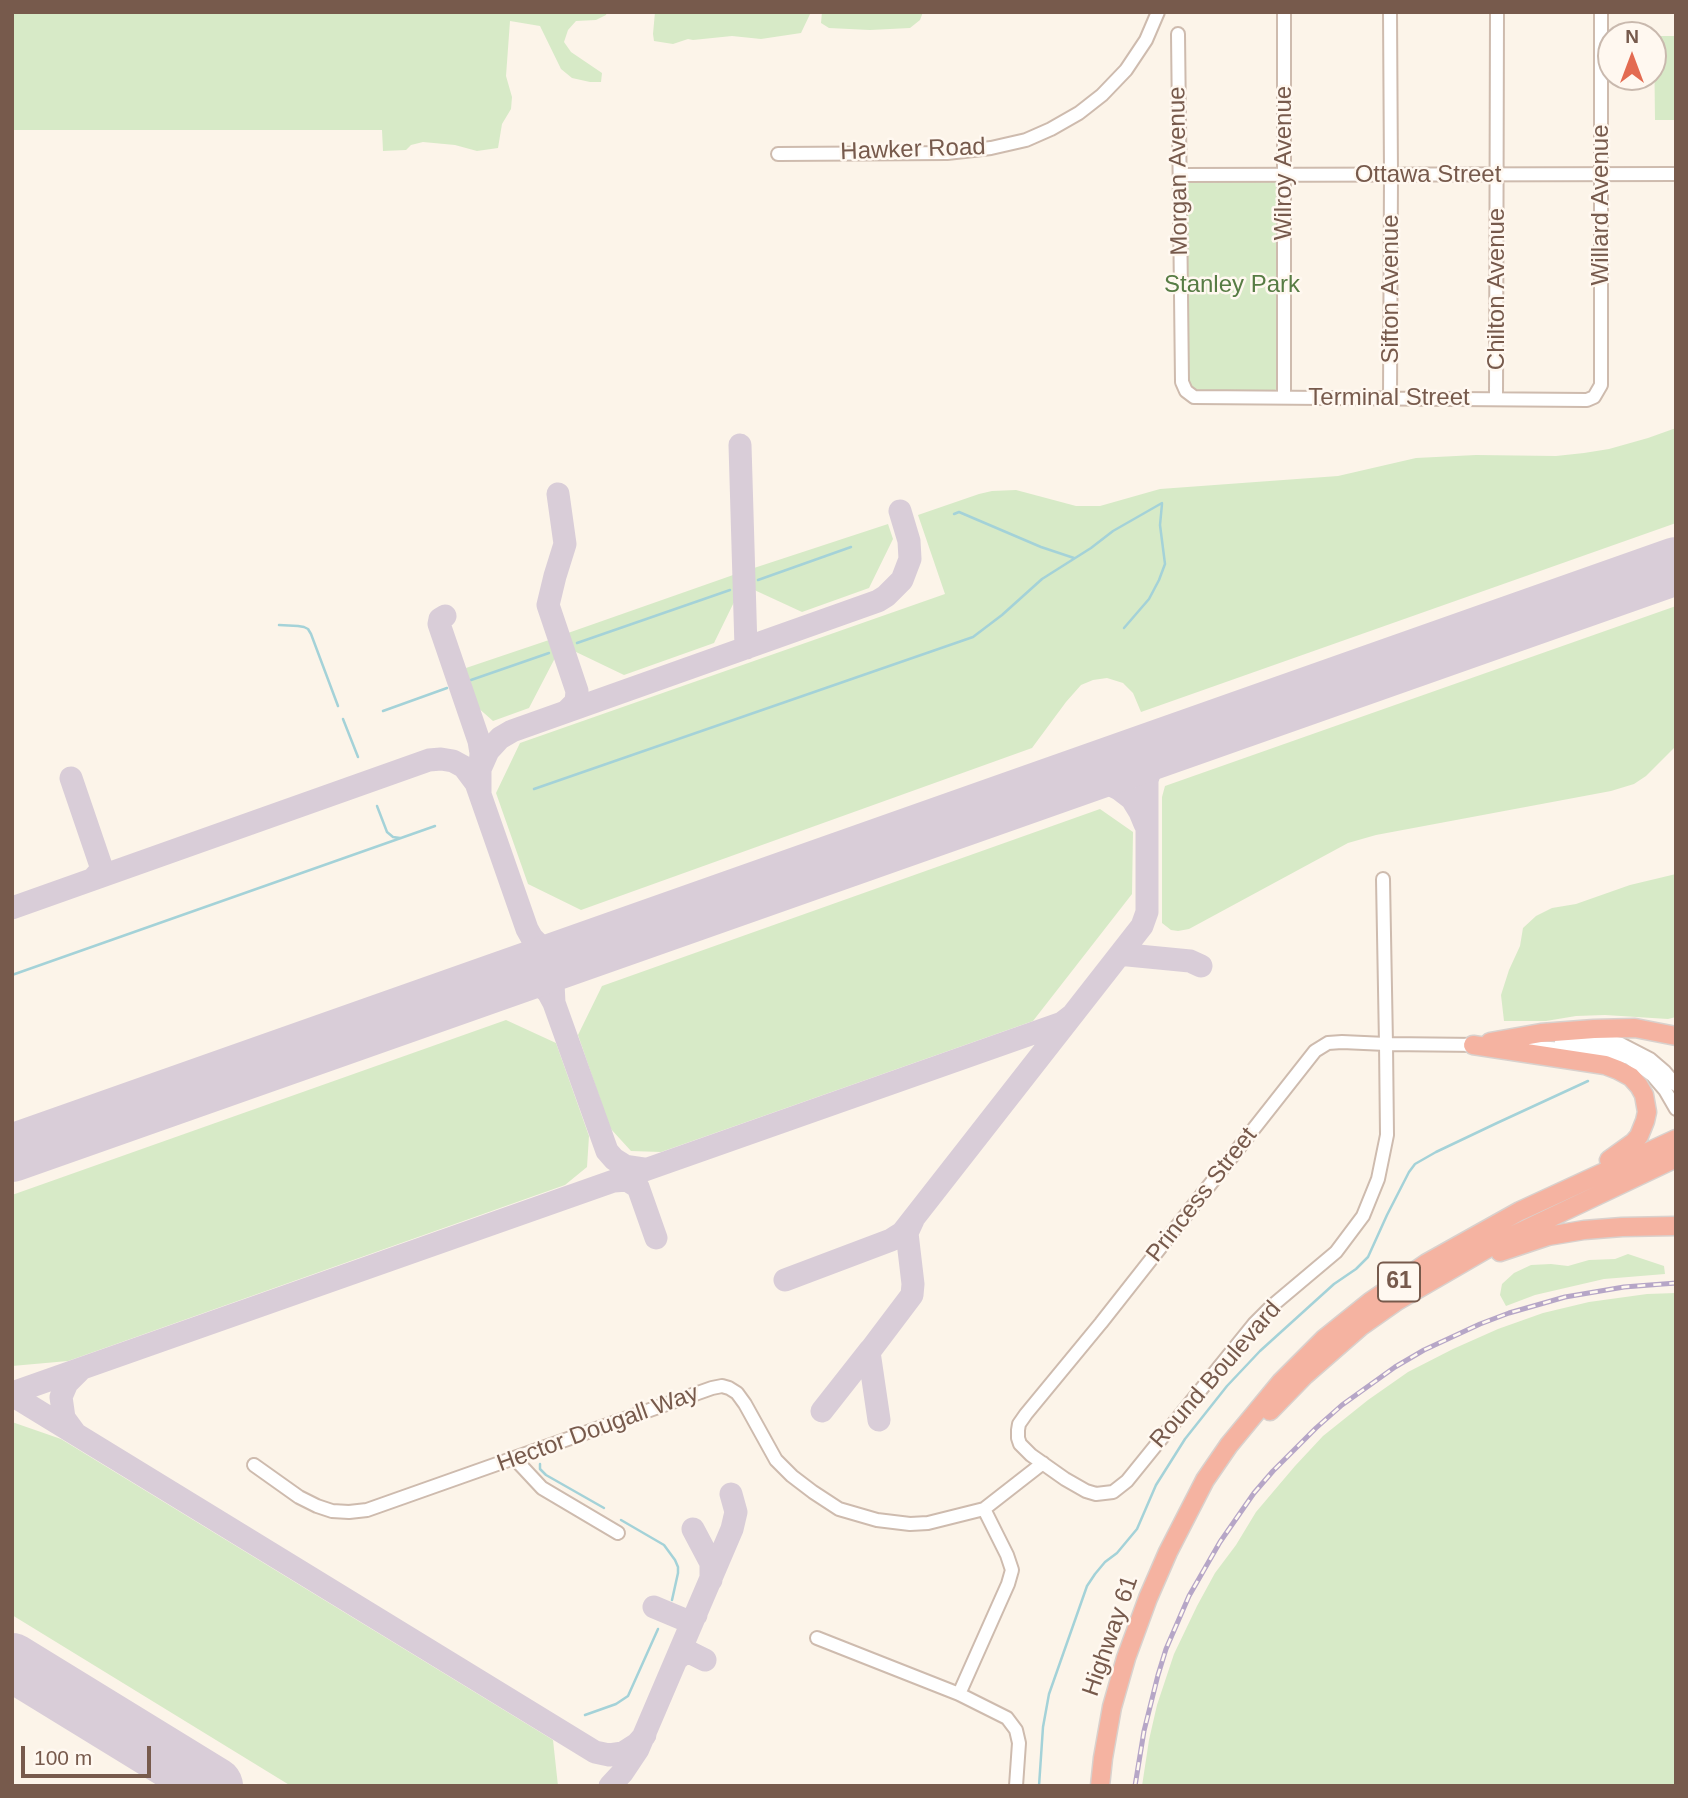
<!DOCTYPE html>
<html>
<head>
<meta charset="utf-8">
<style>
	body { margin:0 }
	#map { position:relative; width:1688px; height:1798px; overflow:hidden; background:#fcf4e9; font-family:Helvetica,sans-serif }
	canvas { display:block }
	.frame { position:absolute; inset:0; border:14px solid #775a4c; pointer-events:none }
	.north { position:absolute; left:1597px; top:21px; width:70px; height:70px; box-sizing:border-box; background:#fff8f0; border:2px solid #c9b9ae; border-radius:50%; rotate:0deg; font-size:19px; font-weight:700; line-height:28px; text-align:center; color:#775a4c }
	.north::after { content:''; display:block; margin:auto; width:24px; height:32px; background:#e36b51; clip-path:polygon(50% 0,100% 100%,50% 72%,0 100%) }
	.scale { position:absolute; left:21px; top:1746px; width:130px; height:32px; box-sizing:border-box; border:4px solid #775a4c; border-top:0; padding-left:9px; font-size:21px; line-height:24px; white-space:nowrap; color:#775a4c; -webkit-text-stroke:5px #fff8f0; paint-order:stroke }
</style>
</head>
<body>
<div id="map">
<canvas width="1688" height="1798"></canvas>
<div class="frame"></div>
<div class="north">N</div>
<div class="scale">100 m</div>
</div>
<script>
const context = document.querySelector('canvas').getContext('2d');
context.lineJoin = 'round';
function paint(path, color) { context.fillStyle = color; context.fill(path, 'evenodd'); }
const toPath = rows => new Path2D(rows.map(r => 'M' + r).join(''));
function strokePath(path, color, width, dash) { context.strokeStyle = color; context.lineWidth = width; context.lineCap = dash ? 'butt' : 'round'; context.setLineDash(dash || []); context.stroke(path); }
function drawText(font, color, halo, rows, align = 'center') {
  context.font = font + ' Helvetica,sans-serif'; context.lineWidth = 5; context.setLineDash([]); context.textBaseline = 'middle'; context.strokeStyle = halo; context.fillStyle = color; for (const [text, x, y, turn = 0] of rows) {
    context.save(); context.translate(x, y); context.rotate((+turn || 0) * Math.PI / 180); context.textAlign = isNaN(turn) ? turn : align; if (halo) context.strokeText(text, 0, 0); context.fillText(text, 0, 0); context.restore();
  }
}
paint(toPath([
	[12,12,607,12,606,15,596,20,576,21,568,30,564,42,571,52,602,73,601,82,590,82,572,78,561,69,540,26,510,21,506,76,512,97,511,109,502,124,498,148,477,151,455,145,423,142,411,145,406,150,383,151,382,130,12,130],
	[655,12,811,12,801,33,761,39,732,36,693,40,688,39,673,44,654,41,653,34],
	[822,12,923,12,920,20,910,28,870,30,829,28,821,23],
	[1654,36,1676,36,1676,120,1655,120],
	[1279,179,1279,381,1276,389,1274,392,1196,391,1191,388,1185,377,1187,187,1190,181,1193,180],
	[1676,428,1676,523,1141,712,1133,693,1123,683,1107,678,1093,680,1081,685,1066,702,1032,748,581,910,528,884,496,793,520,743,945,594,918,515,979,494,992,491,1016,490,1076,506,1100,506,1160,489,1338,476,1416,458,1476,455,1556,456,1584,453,1609,449,1648,438],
	[888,524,893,539,869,588,802,612,750,588,750,571,754,568],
	[736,574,737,596,714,643,624,675,574,651,568,633],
	[1676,606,1676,746,1646,776,1634,784,1611,791,1376,835,1348,843,1189,929,1178,931,1171,930,1162,923,1162,797,1165,786],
	[549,640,555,658,529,708,493,721,476,706,463,669],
	[1100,809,1133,832,1132,894,1033,1021,661,1152,631,1151,610,1128,578,1035,602,986],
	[1676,874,1676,1017,1668,1019,1605,1015,1576,1016,1546,1021,1504,1021,1501,995,1509,970,1520,946,1523,928,1536,916,1552,908,1576,904,1630,885],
	[506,1020,556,1043,589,1136,587,1167,565,1185,68,1361,12,1366,12,1195],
	[1628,1254,1664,1266,1665,1274,1604,1279,1535,1295,1506,1306,1500,1295,1502,1284,1514,1273,1531,1265,1551,1264,1568,1266,1589,1260,1615,1259],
	[1676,1293,1676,1786,1142,1786,1149,1740,1157,1705,1174,1654,1197,1606,1215,1573,1236,1545,1256,1512,1295,1466,1323,1436,1368,1400,1408,1372,1453,1349,1498,1329,1543,1313,1589,1302,1647,1294],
	[12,1422,61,1439,553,1740,558,1786,291,1786,12,1615]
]), '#d7eac7');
strokePath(toPath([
	[954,514,959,512,1041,547,1074,558],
	[758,580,851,547],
	[279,625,298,626,304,627,308,629,311,634,338,706],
	[1124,628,1149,599,1159,580,1165,564,1160,525,1162,504],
	[577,643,730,590],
	[471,680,549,653],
	[383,711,447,688],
	[343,719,358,757],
	[534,789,973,637,1002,615,1042,579,1091,548,1113,531,1162,503],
	[377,806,387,832,393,837,400,838],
	[12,975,435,826],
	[540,1464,540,1469,546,1475,604,1508],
	[621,1520,664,1545,675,1560,678,1567,678,1573,672,1600],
	[585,1715,616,1704,628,1696,658,1629],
	[1039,1786,1043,1727,1049,1694,1087,1586,1095,1574,1105,1562,1117,1553,1137,1529,1156,1485,1185,1439,1227,1386,1260,1351,1334,1284,1356,1269,1368,1257,1387,1215,1409,1172,1415,1164,1436,1152,1497,1123,1588,1081]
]), '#a4d2d8', 2.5);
strokePath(toPath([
	[740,445,746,648],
	[558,494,565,544,555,576,548,605,577,691,576,702,567,711],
	[445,616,440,619,439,624,479,741,481,753,480,769],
	[71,778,101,866,100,871,93,879],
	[480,792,480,769,488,751,500,738,512,731,878,601,886,596,902,580,910,559,909,541,900,511],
	[1045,792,1078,781,1092,780,1107,783,1119,789,1132,799,1140,812,1145,824],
	[12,908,429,760,441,759,453,761,464,767,476,783,527,929,532,938,540,946,552,952,567,954,651,925],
	[584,954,570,960,559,970,553,983,554,1003,607,1151,614,1159,625,1166,645,1169],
	[1117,958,1122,955,1128,955,1190,961,1201,966],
	[431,1008,514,978,530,980,541,986,548,992,554,1003],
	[614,1181,627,1180,638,1187,656,1238],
	[785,1280,891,1240,902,1233,1142,926,1147,912,1147,780,1153,762,1165,749,1173,746,1247,720],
	[12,1393,1062,1023,1071,1016],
	[12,1395,595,1752,609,1755,623,1753,637,1744,645,1735],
	[822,1411,870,1350],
	[879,1420,869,1352,912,1295,913,1284,907,1233,913,1220],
	[75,1433,64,1418,61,1397,67,1383,80,1370],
	[693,1529,711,1563,711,1580],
	[654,1607,685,1620,690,1619,696,1615],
	[677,1659,683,1654,691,1653,705,1660],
	[610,1786,622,1773,638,1749,732,1529,736,1512,731,1494]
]), '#d9cdd8', 23);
strokePath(toPath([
	[12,1153,1676,566],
	[12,1662,214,1786]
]), '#d9cdd8', 58);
const minor = toPath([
	[1284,12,1284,397],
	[1178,34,1182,382,1186,391,1194,397,1587,400,1594,397,1601,385,1601,12],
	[778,154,947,153,991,148,1026,140,1051,129,1079,113,1102,95,1126,70,1146,40,1158,12],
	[1180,175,1676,174],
	[1390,398,1391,175,1390,12],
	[1496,399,1497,12],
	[1383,879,1386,1044,1387,1135,1378,1179,1363,1216,1336,1252,1273,1305,1254,1324,1127,1481,1113,1492,1096,1494,1086,1491,1065,1479,1031,1455,1020,1444,1018,1438,1018,1430,1019,1424,1026,1414,1101,1323,1315,1051,1328,1043,1342,1042,1386,1044,1479,1045],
	[1561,1041,1594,1039,1621,1044,1650,1059,1664,1071,1676,1085],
	[1532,1047,1603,1051,1629,1058,1653,1076,1665,1090,1676,1109],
	[514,1458,542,1488,618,1533],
	[254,1465,299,1497,317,1506,332,1511,349,1512,367,1510,712,1388,722,1386,729,1388,737,1393,745,1404,776,1460,792,1476,813,1492,839,1509,877,1520,910,1524,928,1523,984,1509,1043,1463],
	[817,1638,959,1694,1007,1718,1016,1730,1019,1743,1016,1786],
	[959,1694,1008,1584,1012,1570,1007,1555,984,1509]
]);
const highway = toPath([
	[1490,1042,1541,1033,1594,1029,1635,1028,1676,1036],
	[1473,1045,1605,1065,1618,1070,1631,1077,1639,1086,1644,1095,1647,1112,1645,1121,1639,1136,1634,1142,1609,1160],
	[1500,1252,1548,1236,1584,1230,1622,1227,1676,1226],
	[1270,1411,1305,1375,1360,1327,1397,1301,1497,1243,1676,1158],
	[1100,1786,1103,1758,1112,1707,1126,1658,1148,1598,1168,1552,1205,1480,1229,1445,1281,1382,1324,1339,1370,1302,1427,1263,1520,1211,1676,1139]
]);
strokePath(minor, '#cebbae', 16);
strokePath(highway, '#d9d1cd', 21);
strokePath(minor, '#fff', 12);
strokePath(highway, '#f5b3a1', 18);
const rail = toPath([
	[1135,1786,1144,1731,1158,1675,1166,1649,1189,1596,1220,1542,1254,1493,1273,1471,1316,1428,1342,1405,1395,1367,1424,1350,1480,1324,1509,1313,1565,1297,1624,1287,1676,1283]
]);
strokePath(rail, '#b6a6c7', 5);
strokePath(rail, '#fff8f0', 2.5, [8]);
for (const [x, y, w] of [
	[1399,1282,42]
]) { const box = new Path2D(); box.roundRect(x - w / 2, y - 19.5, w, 39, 5); context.fillStyle = '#fff8f0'; context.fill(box); strokePath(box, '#775a4c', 2); }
drawText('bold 23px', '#775a4c', null, [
	["61",1399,1282]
]);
drawText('24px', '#775a4c', '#fff8f0', [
	["Hawker Road",913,150,-2],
	["Wilroy Avenue",1284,163,-90],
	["Morgan Avenue",1179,171,-91],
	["Ottawa Street",1428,175],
	["Willard Avenue",1601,205,-90],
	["Sifton Avenue",1391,289,-90],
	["Chilton Avenue",1497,289,-90],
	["Terminal Street",1389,398],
	["Princess Street",1202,1195,-52],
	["Round Boulevard",1216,1375,-49],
	["Hector Dougall Way",598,1429,-20],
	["Highway 61",1111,1636,-71]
]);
drawText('24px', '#577c44', '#fff8f0', [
	["Stanley Park",1232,285]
]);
</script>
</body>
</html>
